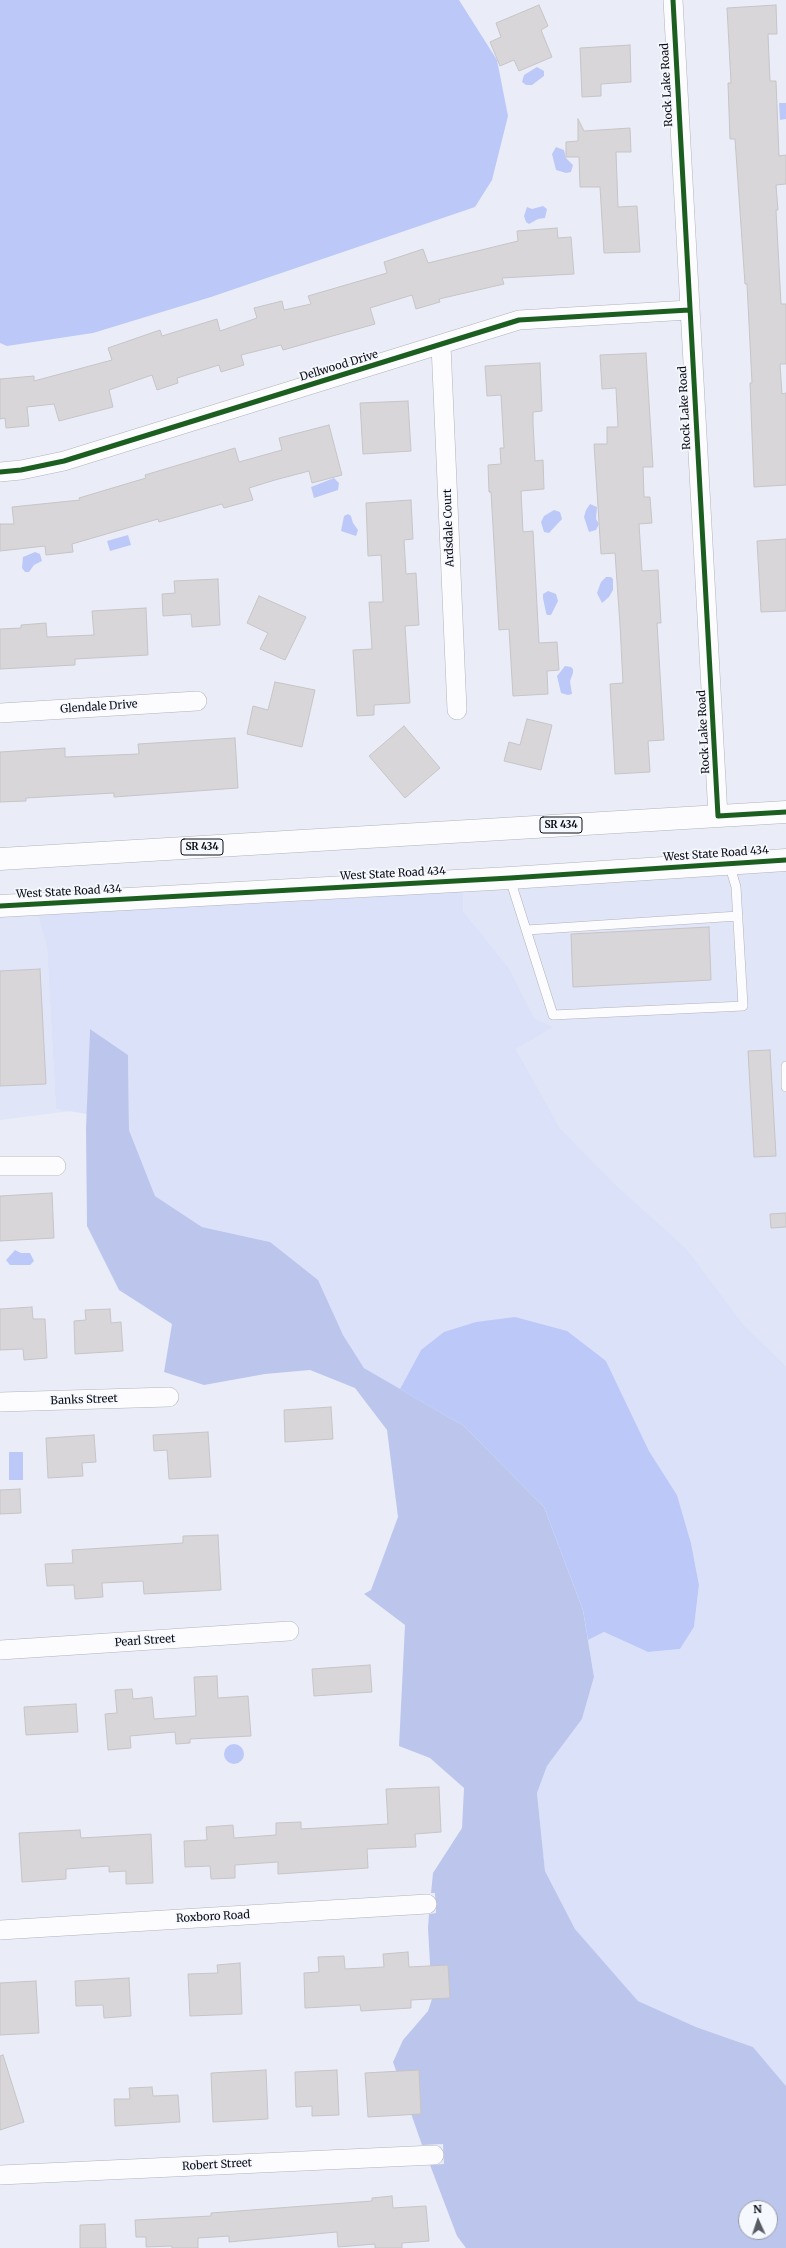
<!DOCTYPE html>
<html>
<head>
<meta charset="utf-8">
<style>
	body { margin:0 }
	#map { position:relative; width:786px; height:2248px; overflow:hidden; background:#eaedf7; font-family:Merriweather,serif }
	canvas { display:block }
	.north { position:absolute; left:738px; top:2200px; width:40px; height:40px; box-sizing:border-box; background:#f6f8ff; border:1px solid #989aa0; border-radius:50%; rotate:357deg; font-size:11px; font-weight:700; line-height:16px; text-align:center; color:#0a0c11 }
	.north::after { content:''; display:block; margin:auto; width:14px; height:18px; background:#585b62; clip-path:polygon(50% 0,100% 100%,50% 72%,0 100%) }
</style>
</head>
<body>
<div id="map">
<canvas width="786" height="2248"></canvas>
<div class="north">N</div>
</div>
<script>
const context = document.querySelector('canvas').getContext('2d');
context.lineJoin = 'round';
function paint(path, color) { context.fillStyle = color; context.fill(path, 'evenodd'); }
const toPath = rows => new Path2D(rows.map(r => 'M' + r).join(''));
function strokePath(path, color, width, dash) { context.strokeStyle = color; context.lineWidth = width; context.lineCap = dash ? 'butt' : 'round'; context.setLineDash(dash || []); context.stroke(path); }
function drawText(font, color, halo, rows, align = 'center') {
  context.font = font + ' Merriweather,serif'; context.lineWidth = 3.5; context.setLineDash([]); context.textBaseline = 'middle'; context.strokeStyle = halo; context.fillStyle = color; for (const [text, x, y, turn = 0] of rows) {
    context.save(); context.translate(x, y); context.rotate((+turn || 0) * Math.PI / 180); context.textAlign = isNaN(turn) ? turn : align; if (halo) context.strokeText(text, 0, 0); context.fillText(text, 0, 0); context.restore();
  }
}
paint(toPath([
	[786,871,786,1366,743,1324,687,1249,616,1185,560,1128,516,1049,554,1027,535,1019,509,968,463,911,463,891],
	[38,915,47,946,56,1109,71,1111,0,1120,0,917]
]), '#e0e5f7');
paint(toPath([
	[463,891,463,911,509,968,535,1019,554,1027,516,1049,560,1128,616,1185,687,1249,743,1324,786,1366,786,2086,753,2047,696,2027,638,2001,575,1929,545,1871,537,1793,547,1766,582,1719,594,1677,588,1640,604,1632,648,1652,680,1649,694,1627,699,1585,691,1543,677,1495,649,1451,606,1361,421,1350,400,1389,364,1368,343,1335,270,1242,202,1227,155,1196,129,1130,128,1055,90,1029,87,1114,56,1109,47,947,38,915]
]), '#dbe1f8');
paint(toPath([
	[90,1029,128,1055,129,1130,155,1196,202,1227,270,1242,318,1280,343,1335,364,1368,464,1426,544,1507,583,1610,594,1677,582,1719,547,1766,537,1793,545,1871,575,1929,638,2001,696,2027,753,2047,786,2086,786,2248,466,2248,457,2236,430,2165,444,2164,443,2144,422,2145,393,2062,403,2040,428,2011,432,1999,428,1928,429,1914,436,1913,435,1893,431,1893,433,1873,462,1828,464,1788,430,1758,399,1746,405,1625,364,1594,371,1590,398,1517,387,1430,355,1388,310,1370,265,1374,204,1385,164,1372,172,1324,119,1290,87,1226,86,1128],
	[746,2208,770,2208,770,2232,746,2232]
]), '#bcc6ed');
paint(toPath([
	[0,0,459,0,497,60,508,116,492,180,475,207,211,297,93,333,7,346,0,343],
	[537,67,544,71,544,76,532,85,526,85,522,82,524,75],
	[779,103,786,103,786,119,780,120],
	[556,147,564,150,566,158,573,165,571,172,566,173,556,170,552,154],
	[543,206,547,209,545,218,538,219,529,224,526,222,524,216,527,207,532,209],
	[334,478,339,483,338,490,314,498,311,487],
	[590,504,597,507,596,519,599,524,596,530,589,532,584,517,586,510],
	[554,510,560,512,562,519,549,533,544,532,541,522,544,516],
	[348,514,351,516,353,523,358,530,356,536,341,531,344,516],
	[128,535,131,545,110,551,107,541],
	[35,552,40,554,42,561,34,565,29,572,25,572,22,568,23,557],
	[606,577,611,577,613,579,613,590,609,597,602,603,597,593,601,582],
	[548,591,556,594,558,601,551,615,547,615,546,613,543,598,543,594],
	[565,666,571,667,573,669,573,673,570,681,572,694,568,695,561,693,557,676],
	[15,1250,21,1253,30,1253,34,1261,30,1265,10,1265,6,1260],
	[515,1317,567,1331,606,1361,649,1451,677,1495,691,1543,699,1585,694,1627,680,1649,648,1652,604,1632,588,1640,583,1610,544,1507,464,1426,400,1389,421,1350,444,1332,476,1322],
	[9,1452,23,1452,23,1480,9,1480],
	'224 1754a10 10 0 1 1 20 0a10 10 0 1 1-20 0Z'
]), '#bcc9f8');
const building = toPath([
	[539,5,548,26,541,30,552,57,519,71,514,60,500,66,490,42,501,37,496,23,539,5],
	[776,5,777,34,768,34,770,81,776,81,779,156,786,155,786,184,776,185,778,210,776,210,781,304,786,304,786,364,780,364,782,394,786,393,786,485,754,487,750,383,752,383,747,284,745,284,735,139,730,139,728,83,731,83,727,8,776,5],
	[630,45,631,82,601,84,601,96,582,97,580,48,630,45],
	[578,119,584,131,630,128,631,152,616,152,618,207,637,206,640,252,604,253,600,187,580,187,579,157,566,157,566,142,578,141,578,119],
	[557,228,558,238,571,237,574,274,502,278,504,284,439,299,440,302,416,309,412,295,370,308,375,324,283,350,281,345,241,355,244,365,221,372,219,365,177,378,178,383,157,390,152,375,109,390,113,407,59,421,54,404,27,407,29,426,6,428,5,418,0,419,0,379,34,376,34,381,112,360,108,348,160,330,162,336,217,319,220,331,257,318,254,308,282,301,284,310,311,304,308,296,387,273,384,262,423,249,428,263,518,241,517,231,557,228],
	[646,353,653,467,643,467,644,497,650,497,652,523,639,524,642,571,658,570,661,623,657,623,664,740,648,741,650,772,615,774,610,684,623,683,620,625,615,553,601,554,594,444,607,444,607,427,618,427,616,388,602,389,600,355,646,353],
	[540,363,542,411,533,412,533,423,535,461,543,460,544,489,521,491,523,532,533,531,539,643,557,642,559,670,547,671,548,694,513,696,509,629,499,630,491,492,489,492,488,465,501,464,500,448,504,448,501,395,487,396,485,366,540,363],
	[408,401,411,451,363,454,360,403,408,401],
	[329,425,342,475,312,483,309,471,275,480,249,488,253,500,224,508,222,504,159,522,158,519,72,544,73,552,46,555,45,546,0,551,0,524,14,524,12,507,80,500,79,498,146,478,145,475,235,448,239,462,282,450,279,438,329,425],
	[411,500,413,539,404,540,406,574,416,573,419,625,405,626,410,703,374,705,374,715,357,716,353,650,372,649,369,602,383,602,381,555,368,556,366,503,411,500],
	[786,539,786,611,761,612,757,541,786,539],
	[218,579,220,625,192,627,191,614,163,616,162,594,175,593,174,581,218,579],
	[259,596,306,617,285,660,260,649,268,633,247,623,259,596],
	[146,608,148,655,75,659,75,665,0,669,0,629,21,628,21,625,46,623,47,637,94,635,92,611,146,608],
	[275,682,315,690,302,747,247,734,253,706,268,710,275,682],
	[527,719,552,725,541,770,504,761,509,742,520,745,527,719],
	[404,726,440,768,405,798,369,756,404,726],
	[235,738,238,788,114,797,114,793,26,798,26,801,0,802,0,752,65,748,65,757,139,754,138,744,235,738],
	[709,927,711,980,573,987,571,934,709,927],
	[40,969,46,1084,0,1086,0,971,40,969],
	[770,1050,776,1156,754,1157,748,1051,770,1050],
	[52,1193,54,1238,0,1241,0,1196,52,1193],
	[786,1213,786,1227,771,1228,770,1214,786,1213],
	[32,1307,33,1319,45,1319,47,1358,24,1360,23,1349,0,1350,0,1309,32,1307],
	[110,1309,111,1323,121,1322,123,1351,75,1354,74,1321,86,1320,85,1310,110,1309],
	[331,1407,333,1439,285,1442,284,1410,331,1407],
	[208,1432,211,1477,169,1479,167,1450,154,1451,153,1435,208,1432],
	[94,1435,96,1462,82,1463,83,1476,48,1478,46,1438,94,1435],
	[20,1489,21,1513,0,1514,0,1490,20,1489],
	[218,1535,221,1590,144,1594,143,1581,102,1583,103,1597,75,1599,74,1585,47,1586,45,1564,73,1563,72,1550,183,1543,183,1536,218,1535],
	[370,1665,372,1692,314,1696,312,1669,370,1665],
	[217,1676,218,1698,248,1696,251,1736,190,1739,190,1743,176,1744,175,1732,130,1736,131,1748,108,1750,105,1714,117,1713,115,1690,132,1689,133,1699,152,1697,154,1719,196,1716,194,1677,217,1676],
	[76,1704,78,1732,26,1735,24,1707,76,1704],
	[439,1787,441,1832,415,1834,416,1847,367,1849,368,1868,278,1874,278,1862,235,1865,235,1878,211,1879,210,1866,185,1867,184,1841,207,1840,206,1827,233,1825,234,1838,276,1835,276,1823,301,1822,301,1829,388,1824,386,1789,439,1787],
	[80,1830,81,1838,151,1834,153,1883,126,1884,126,1871,109,1872,109,1866,66,1869,66,1879,22,1882,19,1833,80,1830],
	[408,1952,409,1967,448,1965,450,1998,411,2000,411,2008,361,2011,360,2005,305,2008,304,1973,319,1972,318,1957,344,1956,345,1969,384,1967,383,1954,408,1952],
	[240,1963,242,2014,190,2016,188,1974,218,1973,217,1965,240,1963],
	[129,1978,131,2016,104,2018,103,2005,76,2006,75,1981,129,1978],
	[36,1981,39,2033,0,2035,0,1983,36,1981],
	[3,2055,24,2122,0,2130,0,2056,3,2055],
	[266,2070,268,2119,213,2122,211,2073,266,2070],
	[337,2070,339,2115,312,2116,312,2106,296,2107,295,2072,337,2070],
	[419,2070,421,2114,368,2117,365,2073,419,2070],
	[152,2087,153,2096,178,2095,180,2122,115,2126,114,2099,130,2099,129,2088,152,2087],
	[392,2196,393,2208,426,2206,429,2241,402,2243,402,2248,375,2248,375,2244,338,2247,337,2232,229,2242,229,2236,198,2238,198,2248,172,2248,172,2246,146,2247,146,2237,136,2237,135,2220,211,2216,211,2213,372,2201,372,2198,392,2196],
	[105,2224,106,2248,80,2248,80,2225,105,2224]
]);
paint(building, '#d8d6d9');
strokePath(building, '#c6c4c7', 1);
const lane = toPath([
	[510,879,553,1015,743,1006,736,887,729,863],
	[527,930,738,916],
	[786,1066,786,1087]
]);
const street = toPath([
	[673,0,718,816],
	[441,345,457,710],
	[0,472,21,470,64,461,519,320,689,310],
	[0,713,197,701],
	[0,1166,56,1166],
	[0,1402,169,1397],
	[0,1650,289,1631],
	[0,1930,427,1904],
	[0,2175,434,2155]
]);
const primary = toPath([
	[0,859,786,812],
	[0,906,510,878,786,860]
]);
strokePath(lane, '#b1b3ba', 10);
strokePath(street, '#b1b3ba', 20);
strokePath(primary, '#b1b3ba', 23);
strokePath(lane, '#fcfcfe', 9);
strokePath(street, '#fcfcfe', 19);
strokePath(primary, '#fcfcfe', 22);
strokePath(toPath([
	[673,0,718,816,786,812],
	[0,472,21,470,64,461,519,320,689,310],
	[0,906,510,878,786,860]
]), '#1b5e20', 5);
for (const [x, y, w] of [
	[561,825,42],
	[202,847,42]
]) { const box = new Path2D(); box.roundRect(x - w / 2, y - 8, w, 16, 3); context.fillStyle = '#f6f8ff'; context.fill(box); strokePath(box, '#0a0c11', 1); }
drawText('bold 10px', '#0a0c11', null, [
	["SR 434",561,825],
	["SR 434",202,847]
]);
drawText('11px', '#0a0c11', '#f6f8ff', [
	["Rock Lake Road",667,85,-93],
	["Dellwood Drive",339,366,-17],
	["Rock Lake Road",685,408,-93],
	["Ardsdale Court",449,528,-92],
	["Glendale Drive",99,707,-4],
	["Rock Lake Road",704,732,-93],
	["West State Road 434",716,854,-4],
	["West State Road 434",393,874,-3],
	["West State Road 434",69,892,-3],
	["Banks Street",84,1400,-2],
	["Pearl Street",145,1641,-4],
	["Roxboro Road",213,1917,-3],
	["Robert Street",217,2165,-3]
]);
</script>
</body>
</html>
